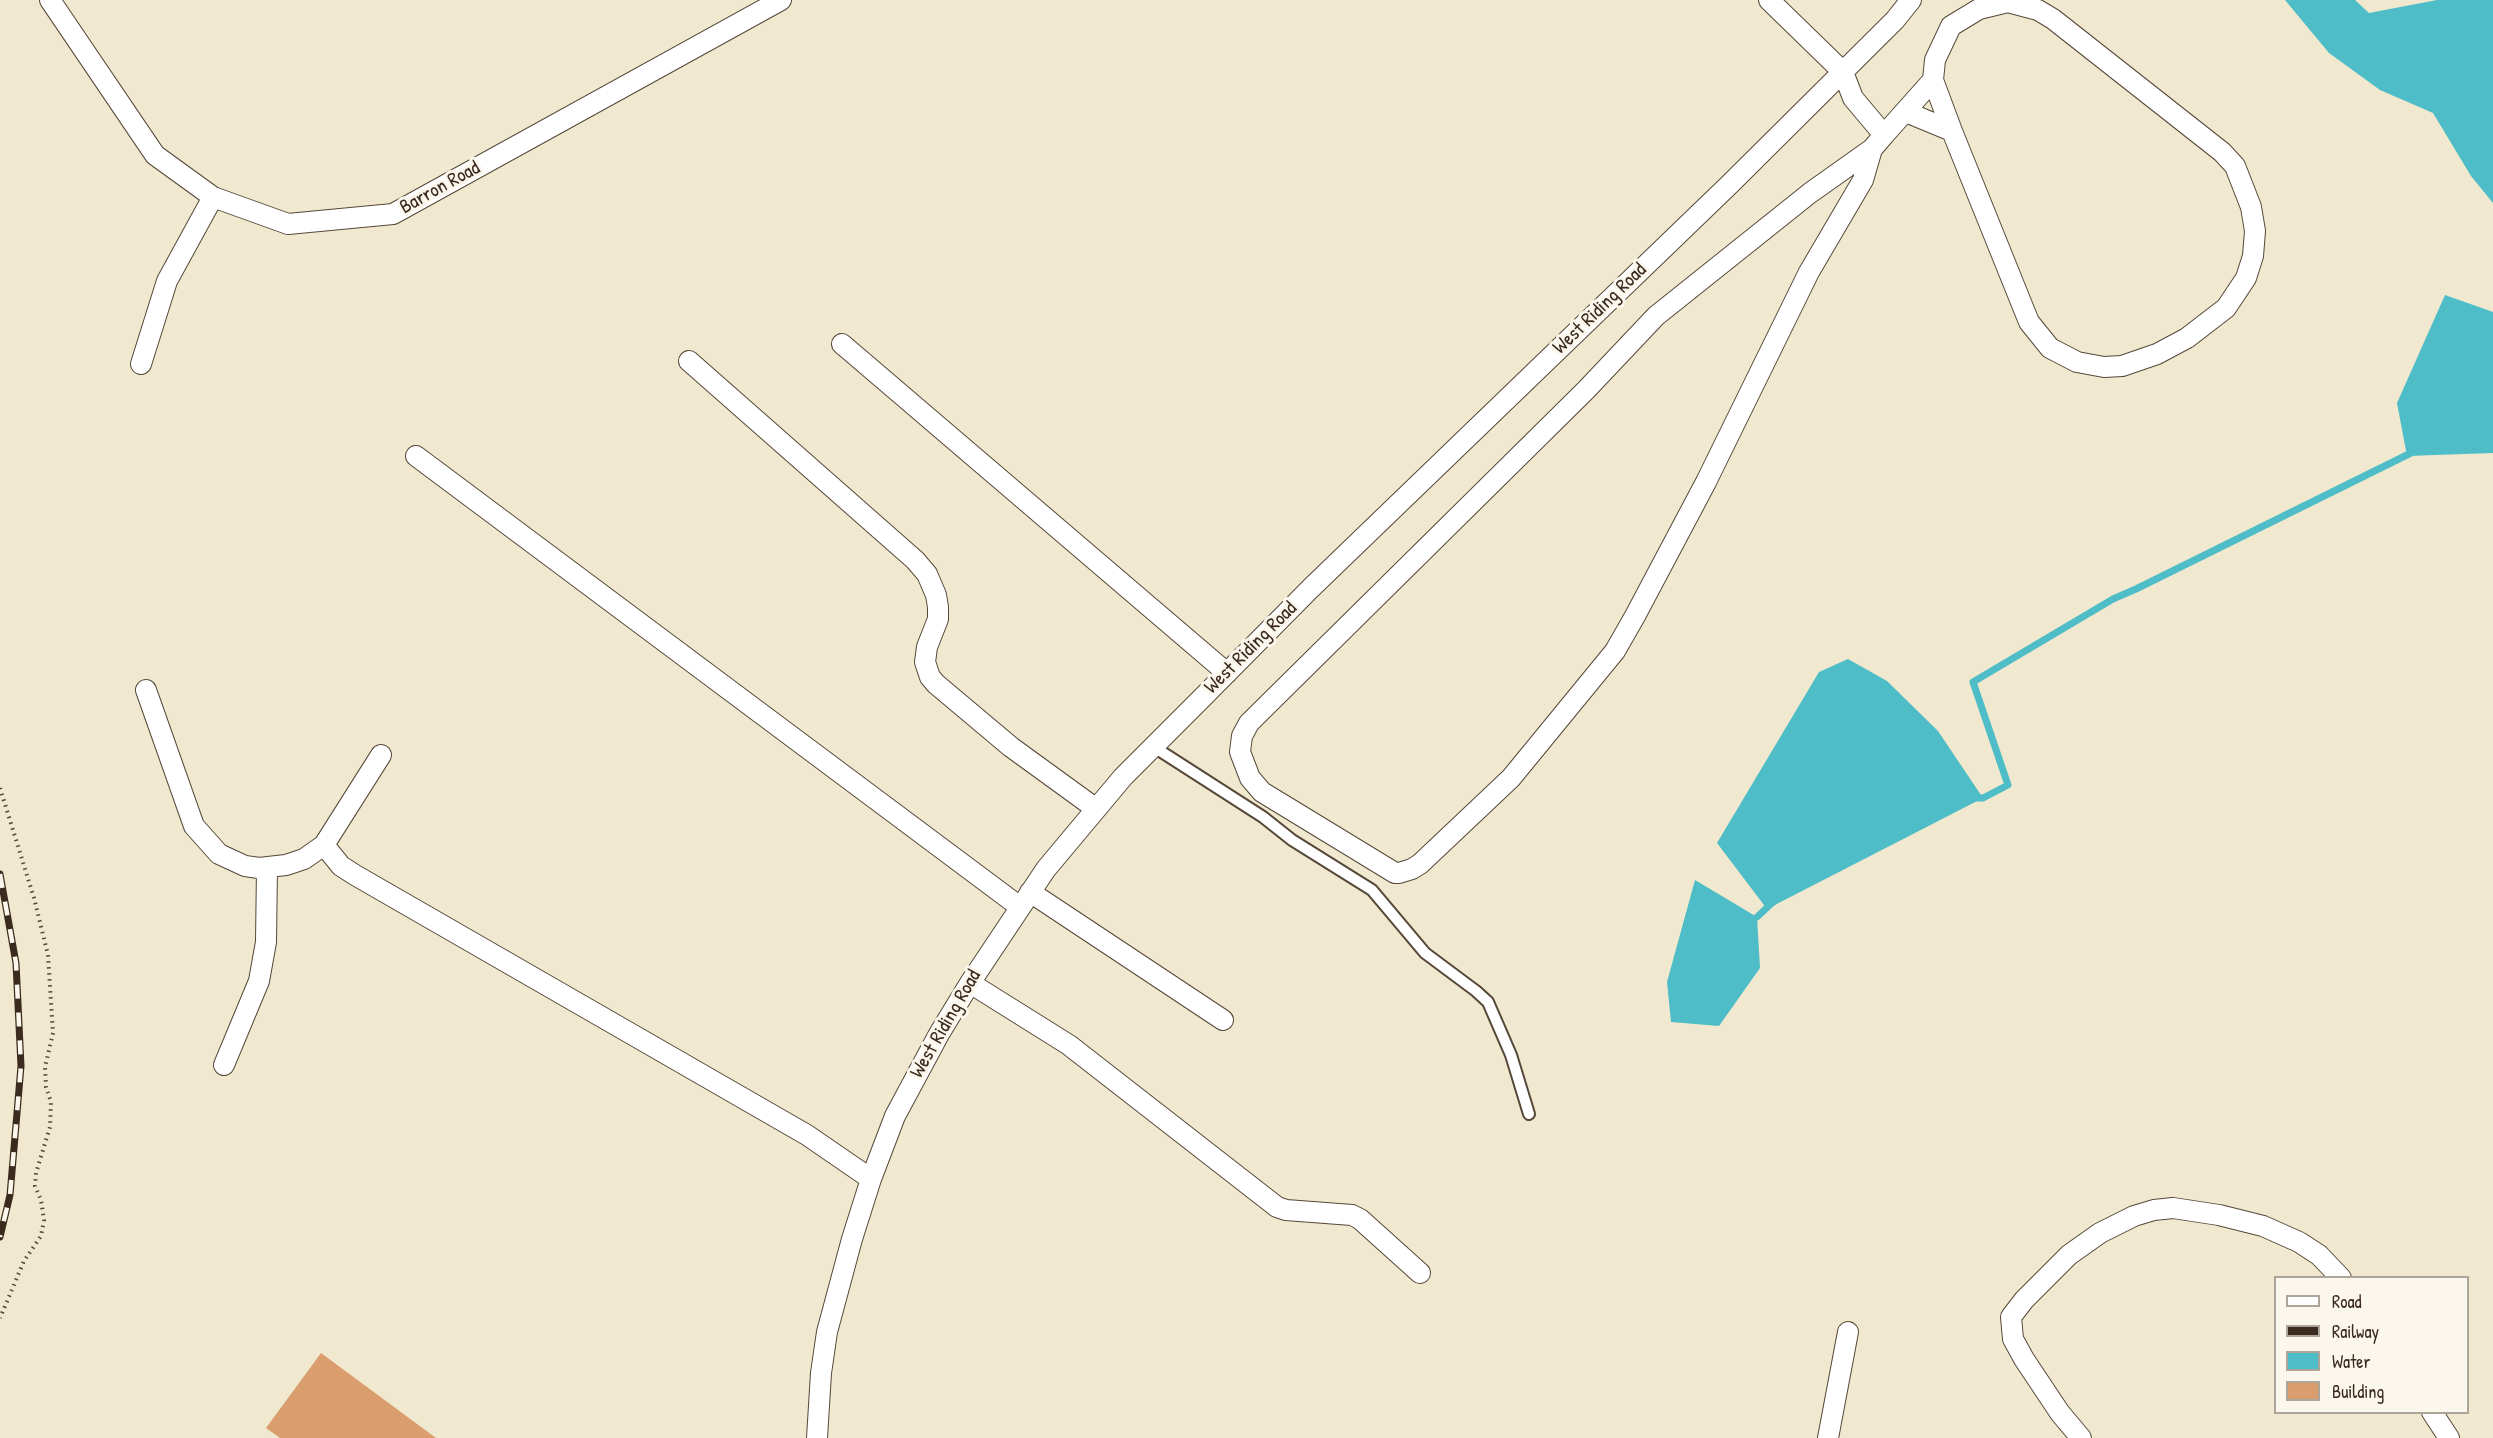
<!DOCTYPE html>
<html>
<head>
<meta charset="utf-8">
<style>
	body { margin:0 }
	#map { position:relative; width:2493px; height:1438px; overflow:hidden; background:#f0e9cf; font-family:"Patrick Hand",sans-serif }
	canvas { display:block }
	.legend { position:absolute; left:2274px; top:1276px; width:195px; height:138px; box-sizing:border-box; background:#fbf7ec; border:2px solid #aea59a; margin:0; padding:8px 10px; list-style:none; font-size:18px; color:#3b2a1e }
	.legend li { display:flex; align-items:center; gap:12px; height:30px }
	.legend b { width:30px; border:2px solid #aea59a }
</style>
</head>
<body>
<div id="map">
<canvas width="2493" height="1438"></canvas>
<ul class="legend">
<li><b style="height:8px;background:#fff"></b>Road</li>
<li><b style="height:8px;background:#3b2a1e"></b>Railway</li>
<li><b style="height:16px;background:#4fbdc7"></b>Water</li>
<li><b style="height:16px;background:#da9d6e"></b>Building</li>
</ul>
</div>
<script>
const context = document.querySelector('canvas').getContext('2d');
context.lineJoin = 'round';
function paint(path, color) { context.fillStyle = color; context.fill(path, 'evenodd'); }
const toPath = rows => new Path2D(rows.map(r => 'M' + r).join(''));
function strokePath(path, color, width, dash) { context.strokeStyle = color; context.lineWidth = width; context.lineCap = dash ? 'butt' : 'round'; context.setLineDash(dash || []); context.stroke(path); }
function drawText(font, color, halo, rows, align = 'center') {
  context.font = font + ' "Patrick Hand",sans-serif'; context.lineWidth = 6; context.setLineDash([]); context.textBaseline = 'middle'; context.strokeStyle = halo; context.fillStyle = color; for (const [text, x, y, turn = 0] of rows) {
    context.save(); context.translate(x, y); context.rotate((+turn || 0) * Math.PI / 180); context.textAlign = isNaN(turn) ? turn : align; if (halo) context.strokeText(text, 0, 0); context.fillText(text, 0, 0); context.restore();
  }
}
paint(toPath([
	[2285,0,2355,0,2369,13,2437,0,2493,0,2493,203,2471,176,2433,113,2380,90,2329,53],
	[2445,295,2493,312,2493,453,2407,456,2397,403],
	[1848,659,1887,681,1938,731,1983,798,1767,909,1717,843,1819,672],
	[1695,880,1757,917,1760,968,1719,1026,1671,1022,1667,982]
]), '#4fbdc7');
strokePath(toPath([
	[1976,798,1983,798,2008,785,1973,682,2113,599,2136,589,2415,451],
	[1757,917,1773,902]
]), '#4fbdc7', 7);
paint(toPath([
	[321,1353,436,1438,280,1438,266,1428]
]), '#da9d6e');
const lane = toPath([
	[1154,747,1263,817,1292,840,1372,890,1425,953,1476,991,1488,1002,1511,1055,1529,1114]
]);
const street = toPath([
	[50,0,155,155,213,197,288,224,393,214,781,0],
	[1769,0,1843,72,1853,98,1884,135,1933,80],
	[1906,112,1952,131,2029,322,2050,348,2077,362,2104,367,2122,366,2157,354,2187,338,2226,308,2246,278,2253,256,2255,231,2251,207,2235,166,2222,152,2053,19,2038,10,2008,2,1979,9,1951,26,1935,60,1933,80,1952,131],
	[1872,149,1863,180,1809,272,1706,482,1635,616,1615,651,1511,778,1420,864,1412,869,1399,873,1395,873,1262,792,1250,778,1240,752,1242,736,1249,723,1586,390,1656,316,1810,193,1872,149,1884,135],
	[842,344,1227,673],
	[689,361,915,560,927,574,936,595,938,607,938,619,927,647,925,662,930,677,936,684,1011,747,1095,808],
	[141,364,167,281,213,197],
	[416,456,1020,907],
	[146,690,194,826,219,854,245,866,259,868,286,865,304,859,324,845,381,755],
	[324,845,341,866,355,875,807,1135,871,1179],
	[1030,892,1223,1020],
	[970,983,1069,1045,1277,1207,1286,1210,1352,1215,1360,1219,1420,1273],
	[224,1065,259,981,266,942,267,868],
	[2432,1412,2449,1438],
	[817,1438,821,1373,827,1332,852,1239,871,1179,895,1116,939,1034,970,983,1046,869,1123,777,1202,698,1311,588,1729,185,1895,20,1911,0],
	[1828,1438,1848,1332],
	[2081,1438,2060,1413,2024,1359,2013,1339,2011,1317,2024,1300,2069,1255,2100,1233,2134,1216,2154,1210,2173,1208,2219,1215,2263,1226,2299,1242,2319,1255,2341,1278]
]);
strokePath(lane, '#564739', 14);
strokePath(street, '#564739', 22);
strokePath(toPath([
	[0,788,34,898,48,955,53,1033,45,1067,46,1087,51,1102,50,1127,36,1173,35,1186,41,1200,44,1220,41,1236,24,1261,0,1318]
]), '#564739', 4, [1.5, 4.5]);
strokePath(lane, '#fff', 10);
strokePath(street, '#fff', 20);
const rail = toPath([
	[0,874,16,963,21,1066,10,1195,0,1237]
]);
strokePath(rail, '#3b2a1e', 7);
strokePath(rail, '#fbf7ec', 4.5, [14]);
drawText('20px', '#3b2a1e', '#fbf7ec', [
	["Barron Road",440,188,-29],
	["West Riding Road",1600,309,-44],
	["West Riding Road",1251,648,-45],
	["West Riding Road",946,1024,-60]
]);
</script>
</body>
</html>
